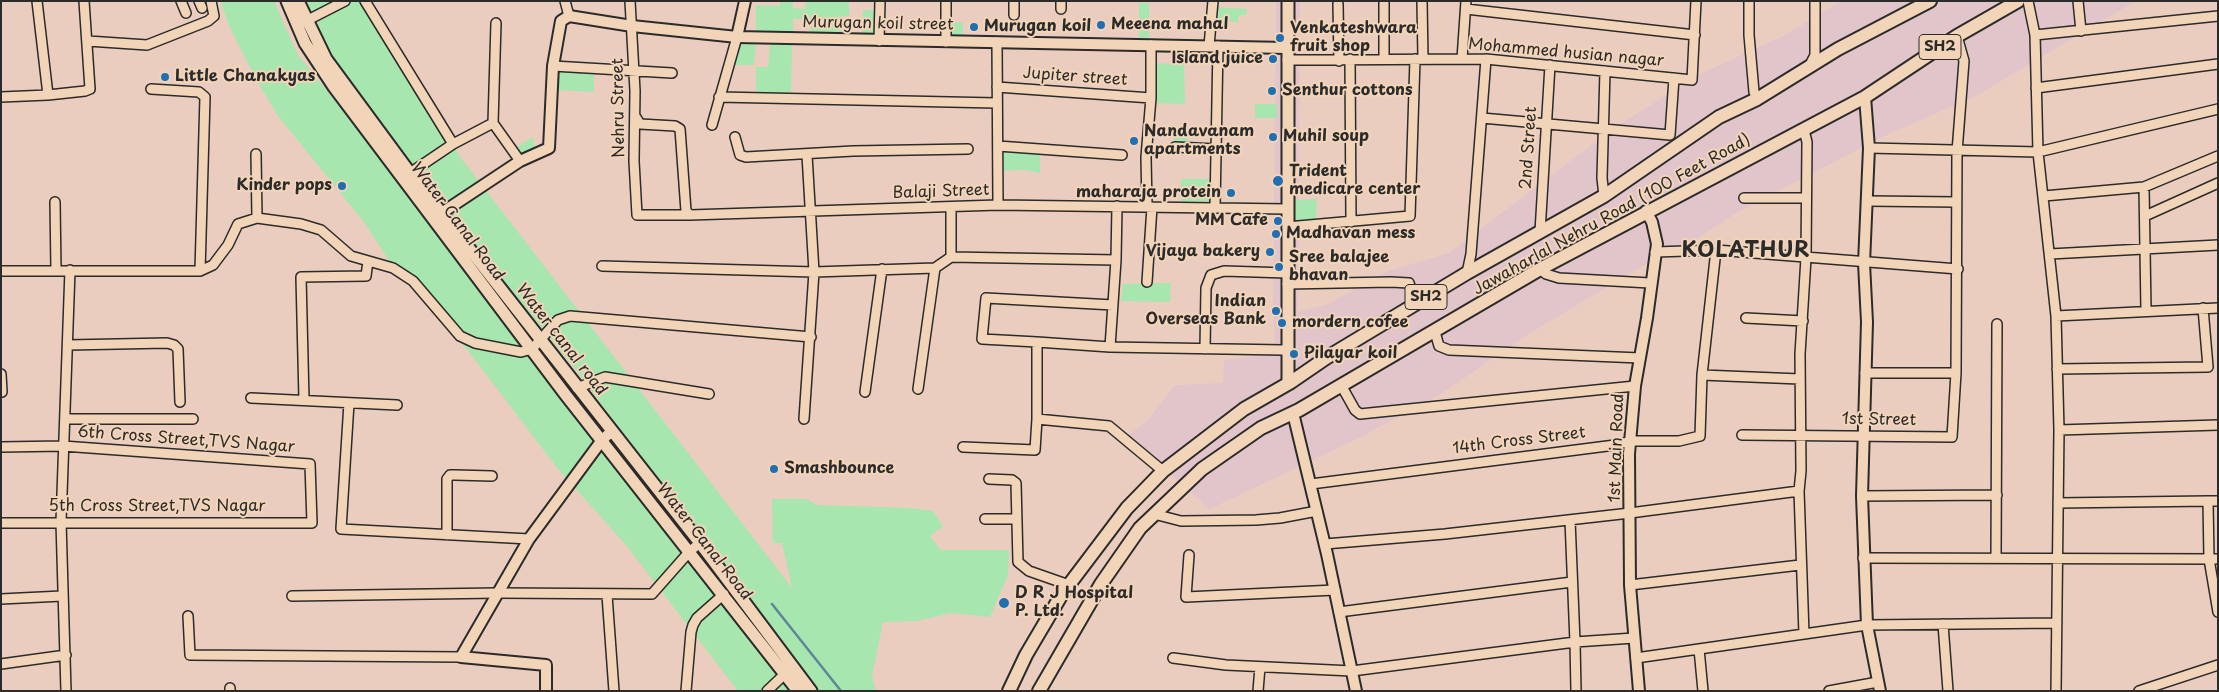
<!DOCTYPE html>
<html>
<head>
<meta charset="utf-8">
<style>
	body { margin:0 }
	#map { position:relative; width:2219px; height:692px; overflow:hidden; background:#ebcdc0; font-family:"Playpen Sans",sans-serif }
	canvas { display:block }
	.frame { position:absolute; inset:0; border:2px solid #2b2b2b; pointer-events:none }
</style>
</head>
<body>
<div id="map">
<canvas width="2219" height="692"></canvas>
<div class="frame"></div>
</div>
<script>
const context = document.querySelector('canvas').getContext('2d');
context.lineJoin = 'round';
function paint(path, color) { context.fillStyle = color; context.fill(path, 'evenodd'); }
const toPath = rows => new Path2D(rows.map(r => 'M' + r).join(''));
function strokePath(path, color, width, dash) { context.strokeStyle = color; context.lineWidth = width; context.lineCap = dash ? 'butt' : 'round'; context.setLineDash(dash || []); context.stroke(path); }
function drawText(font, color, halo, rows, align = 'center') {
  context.font = font + ' "Playpen Sans",sans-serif'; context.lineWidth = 4; context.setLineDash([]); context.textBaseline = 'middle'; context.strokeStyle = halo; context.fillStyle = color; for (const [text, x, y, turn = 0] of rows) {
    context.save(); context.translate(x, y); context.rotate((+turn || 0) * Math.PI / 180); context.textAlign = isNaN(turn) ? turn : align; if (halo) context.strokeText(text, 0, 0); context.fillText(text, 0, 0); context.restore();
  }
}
paint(toPath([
	[1276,1,1300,1,1298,312,1328,304,1385,272,1449,253,1608,132,1698,75,1785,35,1842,1,2136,1,1976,96,1889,134,1793,183,1738,212,1689,244,1635,270,1524,337,1441,394,1359,438,1210,509,1126,437,1147,421,1175,385,1223,383,1224,360,1275,354,1273,301]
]), '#e2c5ca');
paint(toPath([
	[220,1,274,1,298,55,354,124,609,461,747,632,790,691,738,691,626,545,558,469,470,353,390,262,364,222,278,116,257,81,231,30],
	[305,1,360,1,461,158,792,588,782,543,773,543,772,499,807,499,817,505,910,508,933,511,943,526,930,536,941,550,1009,550,1008,575,990,617,951,613,917,621,883,622,872,676,876,691,818,691,578,373,452,217,357,91,331,55],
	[780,1,793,1,793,8,805,9,806,1,849,1,849,16,841,16,842,33,811,32,810,19,793,19,793,32,756,31,756,5,780,6],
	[1139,3,1149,3,1149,38,1139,38],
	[1215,7,1247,9,1247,14,1238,16,1238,22,1213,22],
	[863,10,878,10,878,33,862,33],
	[948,22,963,23,963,37,948,36],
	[741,40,756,41,754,65,734,65],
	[770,43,792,44,791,95,756,94,756,67,768,67],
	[1154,63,1184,64,1185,104,1155,103],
	[560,70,594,72,594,92,558,90],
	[1255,104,1277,104,1277,118,1255,118],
	[1174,126,1188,127,1188,145,1174,144],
	[533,137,537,160,524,165,515,148],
	[1001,149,1040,153,1040,173,1025,170,1001,171],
	[1181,179,1211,179,1211,201,1181,202],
	[1317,199,1316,219,1294,221,1294,200],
	[1171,283,1170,302,1121,301,1123,284]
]), '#a7e6ae');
strokePath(toPath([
	[772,604,841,691]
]), '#60859a', 2.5);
const minor = toPath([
	[37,1,48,95],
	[181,1,186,13],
	[199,1,202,8],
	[365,1,453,144],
	[565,1,569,16],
	[630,1,635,91,634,161,637,215,688,215],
	[1014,1,1014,15],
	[1061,1,1061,9],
	[1384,1,1384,59],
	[1422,1,1423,59],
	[1749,1,1749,35,1754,92,1757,99],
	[2028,1,2035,35,2038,152,2056,316],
	[2078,1,2081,31],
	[1338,4,1339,61],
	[1466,9,1695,35],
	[302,23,345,1],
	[2035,35,2218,16],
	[88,41,147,45,208,21,214,16,211,1],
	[879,41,880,1],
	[946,42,946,1],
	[997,42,998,205],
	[1209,46,1213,1],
	[1350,59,1351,222],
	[1462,59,1466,1],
	[1287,60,1486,59,1692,80,1696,1],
	[553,66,672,73],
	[1809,67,1815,55,1815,1],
	[997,87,1151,98],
	[2036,88,2218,64],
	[151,89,199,92,205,97,200,271],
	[1,97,48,95,85,91,90,89,84,1],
	[719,97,996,103],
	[635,116,640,124,675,126,680,129,686,211,690,215,998,205,1287,209],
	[1482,118,1670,135,1674,78],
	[493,123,520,161],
	[712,125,737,37],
	[735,137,740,155,746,157,853,151,968,149],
	[998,146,1122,155],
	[1175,147,1215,149],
	[1869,148,2038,152,2218,109],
	[256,154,257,218],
	[410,173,453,144,493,123,496,23],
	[2144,187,2146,311],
	[1604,196,1602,178,1605,71],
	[2044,196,2144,187,2218,156],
	[1744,198,1804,198],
	[1868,201,1956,202],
	[55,202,56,270],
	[1147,207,1146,157,1151,98,1151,45],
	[1215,207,1218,46],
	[2145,216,2218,183],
	[1287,227,1410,216,1415,59],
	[1540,232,1550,65],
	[1655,252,1716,250,1958,269],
	[2050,254,2218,245],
	[951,257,951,207],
	[602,266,814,272,935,268,951,257,1116,260,1117,206],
	[1540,269,1546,274,1559,278,1650,283],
	[1,271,200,271,213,265,228,245,238,224,257,218,301,224,321,230,351,256,393,268,413,281,460,336,475,343,521,352,532,349,558,320,570,316,811,337],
	[1467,273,1471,254,1486,59],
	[1147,282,1152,207],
	[1287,284,1391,282,1409,283,1411,289],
	[1746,318,1803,321],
	[1435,332,1439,346,1449,350,1640,358],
	[1037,342,982,339,986,298,1113,305],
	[68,345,167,343,174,345,178,349,180,402],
	[1110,347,1116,260],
	[1205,349,1206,288,1211,275,1224,271,1287,273],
	[2057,369,2208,367,2203,308],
	[1865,373,1956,373],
	[1,374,2,392],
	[1702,375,1800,379],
	[1341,385,1355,410,1360,414,1635,386],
	[577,388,605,377,709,394],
	[918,389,935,268],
	[865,392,882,269],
	[251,398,397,405],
	[304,400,301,277,366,276,368,261],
	[349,403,341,529,529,539],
	[67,419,193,419],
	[804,419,814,272,807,155],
	[1037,419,1109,426,1163,471],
	[2059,430,2218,425],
	[1742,435,1952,437,1956,373,1957,152,1964,61,1957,36],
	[1,447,63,446,310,464,312,523,1,523],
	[963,447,1035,450,1037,419,1037,342,1110,347,1283,350],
	[989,479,1012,480,1016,483,1018,562,1029,571,1069,585],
	[1311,484,1615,445,1631,441,1679,441,1700,436,1702,375,1716,250],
	[1799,491,1804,634],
	[1862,496,1997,495],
	[2208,501,2218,501],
	[2058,503,2208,501,2209,559,2218,612],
	[1154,514,1181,521,1256,520,1280,518,1317,511],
	[985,519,1016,519],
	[447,535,447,479,450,475,455,475,492,476],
	[1325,544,1445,534,1630,513,1799,491,1801,471,1800,354,1806,258,1807,142,1804,130],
	[1189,555,1186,597,1335,590],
	[1863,558,2218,559],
	[1996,558,1997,324],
	[1630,585,1800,565],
	[607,595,614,691],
	[292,596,498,593,652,594,690,551,700,543],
	[1,599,62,596],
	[1339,612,1572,582],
	[188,616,190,655,461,657],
	[1943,624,1948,691],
	[1699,649,1703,691],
	[1173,658,1226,665,1352,671,1575,642,1570,520],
	[1636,658,1867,625,2057,623],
	[1,664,66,655],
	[66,691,61,522,70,270],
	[230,691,230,688],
	[686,691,691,632,693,625,697,618,724,594],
	[767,691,789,670],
	[1258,691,1260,667],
	[1576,691,1575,642,1634,638],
	[1829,691,1878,682],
	[2056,691,2059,430,2056,316,2218,308],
	[2139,691,2218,665]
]);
const tertiary = toPath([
	[737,37,1287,48],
	[1865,97,1869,148,1864,263,1867,322,1862,496,1867,625,1880,691],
	[443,212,520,161,549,148,553,66,561,21,569,16,632,26,737,37,745,1],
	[1293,413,1327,554,1356,691],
	[546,691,546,665,461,657,529,539,602,440,612,431],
	[1639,691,1630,585,1629,454,1635,386,1647,318,1657,244,1652,222,1646,211]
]);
const secondary = toPath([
	[287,1,305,43,334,87,565,394,798,691],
	[298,1,326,59,410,173,700,543,811,691],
	[1288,383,1288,1]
]);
const primary = toPath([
	[1009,691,1026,655,1062,594,1127,508,1163,471,1244,409,1291,382,1326,358,1467,273,1604,196,1719,117,1757,99,1838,49,1930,1],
	[1039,691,1101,584,1140,528,1202,469,1261,428,1299,410,1540,269,1865,97,1957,36,2018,1]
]);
strokePath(minor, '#2b2b2b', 12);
strokePath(tertiary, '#2b2b2b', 14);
strokePath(secondary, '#2b2b2b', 15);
strokePath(primary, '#2b2b2b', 16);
strokePath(minor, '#f2d4b8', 9);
strokePath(tertiary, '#f2d4b8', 10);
strokePath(secondary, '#f2d4b8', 11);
strokePath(primary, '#f2d4b8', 12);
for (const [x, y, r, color] of [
	[1101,25,5,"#1f6fb2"],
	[974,27,5,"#1f6fb2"],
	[1280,38,5,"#1f6fb2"],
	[1273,59,5,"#1f6fb2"],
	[165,77,5,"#1f6fb2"],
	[1272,91,5,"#1f6fb2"],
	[1273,137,5,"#1f6fb2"],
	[1134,141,5,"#1f6fb2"],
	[1278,181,6,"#1f6fb2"],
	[342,186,5,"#1f6fb2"],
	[1231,193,5,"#1f6fb2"],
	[1278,221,5,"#1f6fb2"],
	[1276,234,5,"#1f6fb2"],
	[1270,252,5,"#1f6fb2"],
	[1279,267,5,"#1f6fb2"],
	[1276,311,5,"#1f6fb2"],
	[1282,323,5,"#1f6fb2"],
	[1294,354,5,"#1f6fb2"],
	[774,469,5,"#1f6fb2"],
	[1004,603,6,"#1f6fb2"]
]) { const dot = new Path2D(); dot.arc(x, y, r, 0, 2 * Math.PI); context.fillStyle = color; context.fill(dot); strokePath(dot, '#f2d4b8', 2); }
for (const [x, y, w] of [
	[1940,47,42],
	[1426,297,42]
]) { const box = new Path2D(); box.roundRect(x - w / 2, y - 12.5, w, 25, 4); context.fillStyle = '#f2d4b8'; context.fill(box); strokePath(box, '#2b2b2b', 1); }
drawText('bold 15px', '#2b2b2b', null, [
	["SH2",1940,47],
	["SH2",1426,297]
]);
drawText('16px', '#2b2b2b', '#f2d4b8', [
	["Murugan koil street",878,24,1],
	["Mohammed husian nagar",1566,53,5],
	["Jupiter street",1075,77,4],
	["Nehru Street",619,108,-91],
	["2nd Street",1529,148,-86],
	["Balaji Street",941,192,-2],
	["Jawaharlal Nehru Road (100 Feet Road)",1612,215,-29],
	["Water Canal Road",457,222,53],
	["Water canal road",561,340,52],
	["1st Street",1879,420,1],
	["6th Cross Street,TVS Nagar",186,440,4],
	["14th Cross Street",1519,441,-7],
	["1st Main Road",1617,448,-88],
	["5th Cross Street,TVS Nagar",157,507],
	["Water Canal Road",704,542,52]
]);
drawText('bold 16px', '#2b2b2b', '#f2d4b8', [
	["Meeena mahal",1111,25],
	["Murugan koil",984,27],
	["Venkateshwara",1290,29],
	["fruit shop",1290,47],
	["Island juice",1263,59,"right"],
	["Little Chanakyas",175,77],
	["Senthur cottons",1282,91],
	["Nandavanam",1144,132],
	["apartments",1144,150],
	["Muhil soup",1283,137],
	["Trident",1289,172],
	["medicare center",1289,190],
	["Kinder pops",332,186,"right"],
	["maharaja protein",1221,193,"right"],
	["MM Cafe",1268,221,"right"],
	["Madhavan mess",1286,234],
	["Vijaya bakery",1260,252,"right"],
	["Sree balajee",1289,258],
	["bhavan",1289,276],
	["Indian",1266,302,"right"],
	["Overseas Bank",1266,320,"right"],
	["mordern cofee",1292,323],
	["Pilayar koil",1304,354],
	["Smashbounce",784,469],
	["D R J Hospital",1015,594],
	["P. Ltd.",1015,612]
], 'left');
context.letterSpacing = '1px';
drawText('bold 21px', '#2b2b2b', '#f2d4b8', [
	["KOLATHUR",1746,251]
]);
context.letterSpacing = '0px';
</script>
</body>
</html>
